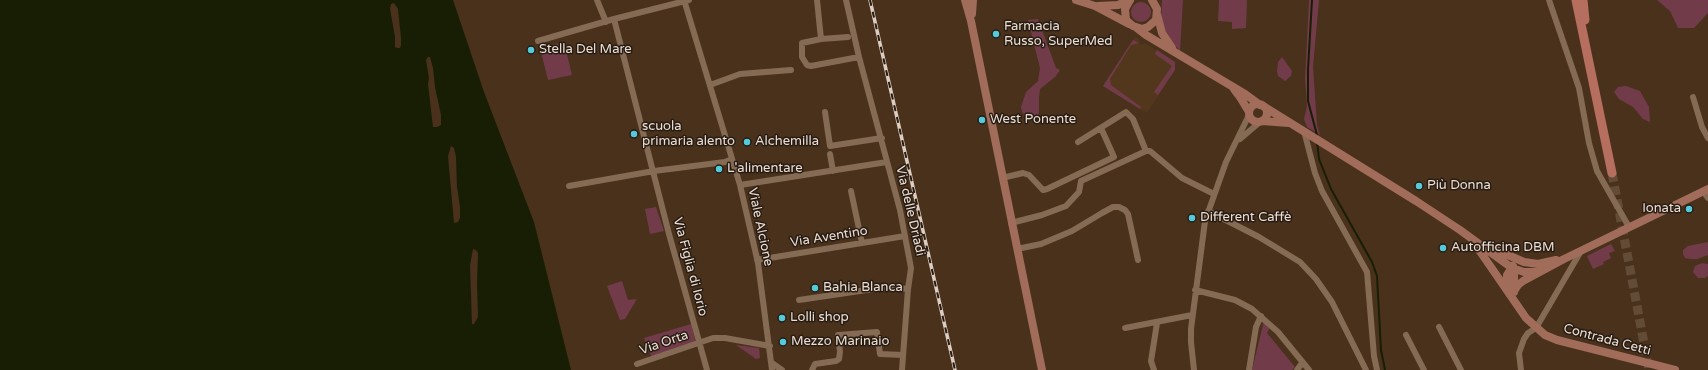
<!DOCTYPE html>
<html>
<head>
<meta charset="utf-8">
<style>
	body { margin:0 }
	canvas { display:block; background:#49311c }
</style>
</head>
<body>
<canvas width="1708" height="370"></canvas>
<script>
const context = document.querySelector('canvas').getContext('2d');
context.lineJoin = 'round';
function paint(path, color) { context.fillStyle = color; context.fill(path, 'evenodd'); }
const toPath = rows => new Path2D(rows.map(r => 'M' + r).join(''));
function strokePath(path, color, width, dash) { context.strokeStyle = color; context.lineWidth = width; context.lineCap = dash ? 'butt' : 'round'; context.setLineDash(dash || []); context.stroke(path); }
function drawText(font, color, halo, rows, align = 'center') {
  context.font = font + ' "Varela Round",sans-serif'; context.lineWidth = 3; context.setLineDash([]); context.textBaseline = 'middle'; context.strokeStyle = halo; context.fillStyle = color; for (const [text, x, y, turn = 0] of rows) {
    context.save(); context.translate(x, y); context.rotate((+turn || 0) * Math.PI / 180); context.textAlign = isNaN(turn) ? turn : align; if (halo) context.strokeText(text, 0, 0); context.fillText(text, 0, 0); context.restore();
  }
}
paint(toPath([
	[1135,37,1139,39,1139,43,1142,45,1145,43,1175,62,1175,70,1147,113,1103,86]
]), '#53371c');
paint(toPath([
	[1162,0,1183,0,1180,51,1172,42,1165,30,1161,20],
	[1219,0,1247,0,1246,28,1232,29,1232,22,1218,21],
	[1309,0,1319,0,1313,67,1317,125,1320,135,1307,127,1304,119,1307,106,1305,79],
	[1657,0,1708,0,1708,13,1694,28,1678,28,1670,11],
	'1131 12a10 10 0 1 1 20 0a10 10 0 1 1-20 0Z',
	[1038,19,1056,68,1060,70,1055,77,1040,89,1039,98,1039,113,1036,118,1033,119,1027,118,1022,112,1021,107,1026,92,1038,81,1040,68,1028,20],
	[1133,40,1139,43,1131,45,1110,79,1111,85,1141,107,1140,109,1103,86],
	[564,42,572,75,548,80,540,48],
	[1157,50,1175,62,1175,70,1158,95,1154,92,1172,66,1155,54],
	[1282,57,1292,71,1291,76,1285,81,1278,76,1277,71,1278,62],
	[1626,86,1640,91,1649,107,1650,122,1643,119,1633,107,1619,99,1614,92,1618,87],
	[656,207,664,231,650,234,645,209],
	[1708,242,1708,255,1697,259,1690,259,1685,258,1683,254,1683,250,1688,246],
	[1611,244,1615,251,1609,253,1611,258,1603,262,1604,264,1593,269,1587,256],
	[1702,263,1708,264,1708,276,1705,278,1698,278,1693,272,1695,266],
	[622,281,628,300,637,299,625,319,620,320,607,286],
	[1264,321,1270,327,1267,333,1295,367,1292,370,1252,370],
	[691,324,696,344,652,358,644,338],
	[736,345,759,348,760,358,756,359]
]), '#713b4a');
paint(toPath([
	[0,0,453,0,484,92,534,222,571,370,0,370]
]), '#181e04');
paint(toPath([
	[394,3,398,9,401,38,401,45,400,48,397,48,395,47,395,37,390,9,391,4],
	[428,57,430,57,433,68,435,87,441,115,441,125,437,127,433,127,428,84,429,78,426,60],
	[451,146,454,148,456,157,457,187,460,207,460,218,458,222,454,223,448,156],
	[473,249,476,250,478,253,477,285,478,317,474,324,472,324,470,265]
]), '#49311c');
strokePath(toPath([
	[1312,0,1308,69,1308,101,1317,135],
	[1317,142,1319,159,1331,189,1372,262,1377,276,1381,350,1385,370]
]), '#181e04', 2);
strokePath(toPath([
	[1612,173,1649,370]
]), '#624b37', 9, [9, 4.5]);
strokePath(toPath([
	[597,0,606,22],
	[684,0,740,185,758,263,772,370],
	[817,0,821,39],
	[846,0,859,57,900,210,911,268,908,289,902,370],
	[1549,0,1579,88,1589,143,1597,171,1629,227],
	[614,19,669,234,707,370],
	[848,37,821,39,802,43,802,57,807,65,811,66,859,57],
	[538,41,614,19,689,0],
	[710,85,740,74,791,70],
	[1693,97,1702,127,1708,138],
	[825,112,830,146,882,138],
	[1304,131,1315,173,1322,191,1367,272,1374,356,1377,370],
	[1240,139,1260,122],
	[1078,142,1126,112,1133,119,1146,151,1150,151,1182,178,1214,194],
	[830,154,833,171],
	[1002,178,1023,173,1029,175,1043,190,1047,189,1114,157,1101,128],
	[740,185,887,162],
	[569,186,654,171,725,162,732,159],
	[851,191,862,243],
	[1703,191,1708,198],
	[1208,211,1259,237,1300,262,1316,279,1332,302,1366,370],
	[1011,223,1042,215,1066,206,1079,192,1081,181,1146,151],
	[1017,249,1041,244,1072,231,1102,213,1113,207,1119,207,1125,210,1128,214,1138,260],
	[757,260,905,236],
	[1195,290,1235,300,1252,309,1278,332,1309,370],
	[799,300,887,287,908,289],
	[1439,327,1461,370],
	[1125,328,1192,315],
	[1406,335,1424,370],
	[772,363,782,370],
	[637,364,713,338,725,338,770,346],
	[812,370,815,364,836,361,839,359,840,352,838,335,877,332,880,354,903,355],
	[1154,370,1151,361,1157,323],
	[1194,370,1191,342,1191,329,1205,221,1226,162,1249,115],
	[1249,370,1256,327,1261,316],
	[1297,370,1302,363],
	[1521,370,1519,353,1524,339,1528,333,1536,328,1581,251]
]), '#856a54', 6);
strokePath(toPath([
	[965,0,971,21,1042,370],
	[1076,0,1095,6,1129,24],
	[1130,0,1125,9,1126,20,1133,26,1142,29,1148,27,1156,20,1157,9,1152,0],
	[1098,6,1118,5,1130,0],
	[972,14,973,0],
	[1157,14,1162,33,1172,48],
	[1137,28,1146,35,1245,94,1260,105],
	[1234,89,1240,97,1249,112],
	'1249 113a9 9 0 1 1 18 0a9 9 0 1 1-18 0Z',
	[1263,106,1416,201,1460,230,1512,268,1524,272,1539,272],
	[1262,121,1289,123],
	[1475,244,1526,318,1545,335,1557,340,1675,370],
	[1489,247,1524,262,1538,264,1556,260],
	[1511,266,1514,273,1514,292],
	[1507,290,1507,275,1513,266],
	[1514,291,1518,285,1523,281,1564,259,1708,189]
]), '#a26c5a', 8);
strokePath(toPath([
	[1576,0,1612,173],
	[1583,0,1585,20]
]), '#b66e5e', 9);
const rail = toPath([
	[870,0,955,370]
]);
strokePath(rail, '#ddcdc0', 3.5);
strokePath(rail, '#271c13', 2, [6]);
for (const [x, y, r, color] of [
	[996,34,4,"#53cbdb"],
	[531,50,4,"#53cbdb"],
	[982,120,4,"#53cbdb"],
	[634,134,4,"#53cbdb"],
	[747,142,4,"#53cbdb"],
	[719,169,4,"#53cbdb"],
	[1419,186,4,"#53cbdb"],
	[1689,209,4,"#53cbdb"],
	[1192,218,4,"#53cbdb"],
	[1443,248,4,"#53cbdb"],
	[815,288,4,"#53cbdb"],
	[782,318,4,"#53cbdb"],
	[783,342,4,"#53cbdb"]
]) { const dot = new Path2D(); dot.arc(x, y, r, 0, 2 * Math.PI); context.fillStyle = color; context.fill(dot); strokePath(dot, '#271c13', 1.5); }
drawText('13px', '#edded2', '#271c13', [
	["Farmacia",1004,27],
	["Russo, SuperMed",1004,42],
	["Stella Del Mare",539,50],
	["West Ponente",990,120],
	["scuola",642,127],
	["primaria alento",642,142],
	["Alchemilla",755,142],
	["L'alimentare",727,169],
	["Più Donna",1427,186],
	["Ionata",1681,209,"right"],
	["Different Caffè",1200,218],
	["Autofficina DBM",1451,248],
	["Bahia Blanca",823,288],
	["Lolli shop",790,318],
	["Mezzo Marinaio",791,342]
], 'left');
drawText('13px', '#edded2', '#271c13', [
	["Via delle Driadi",910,211,77],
	["Viale Alcione",760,227,78],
	["Via Aventino",829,237,-9],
	["Via Figlia di Iorio",690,267,75],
	["Contrada Cetti",1607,340,15],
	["Via Orta",664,343,-19]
]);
</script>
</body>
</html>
